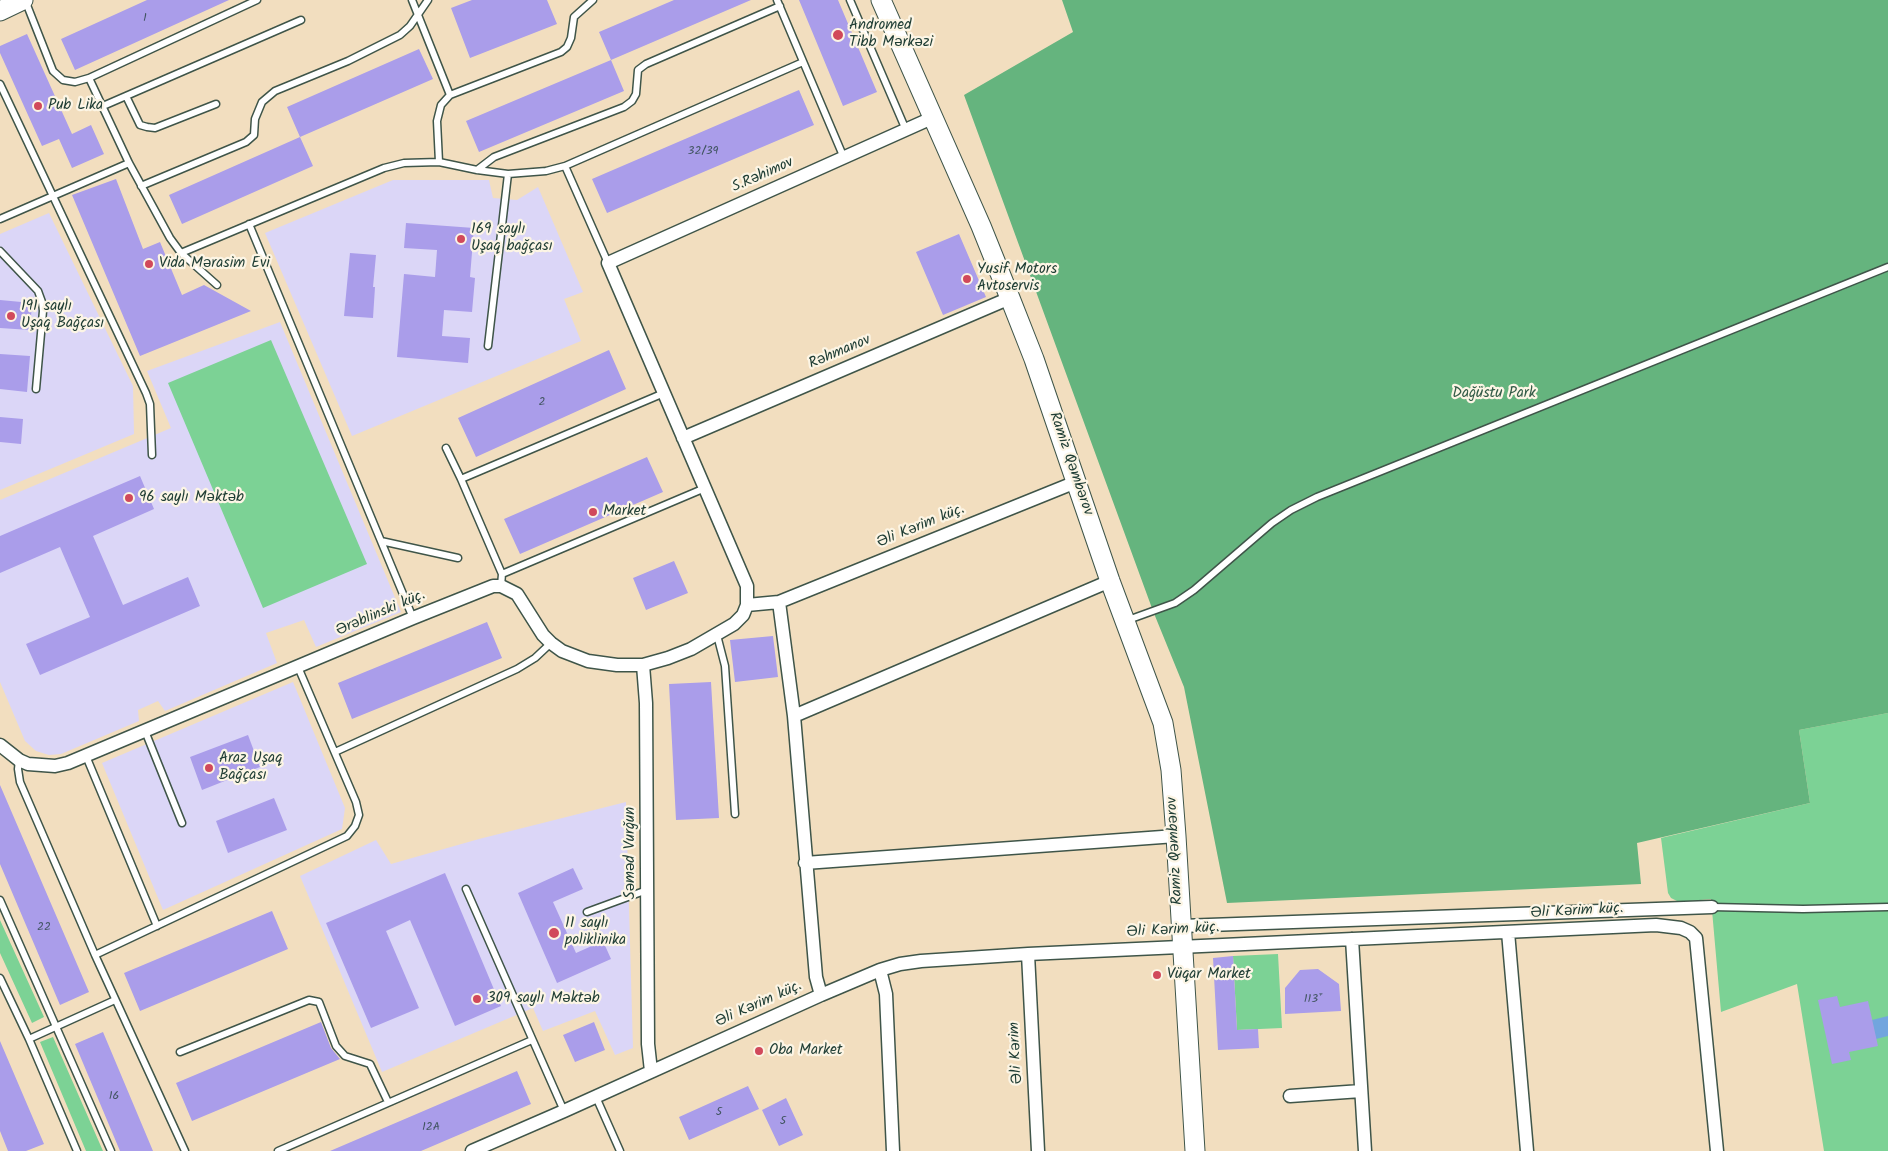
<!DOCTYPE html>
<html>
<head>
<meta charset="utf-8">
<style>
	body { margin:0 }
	canvas { display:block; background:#f2debf }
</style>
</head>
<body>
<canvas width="1888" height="1151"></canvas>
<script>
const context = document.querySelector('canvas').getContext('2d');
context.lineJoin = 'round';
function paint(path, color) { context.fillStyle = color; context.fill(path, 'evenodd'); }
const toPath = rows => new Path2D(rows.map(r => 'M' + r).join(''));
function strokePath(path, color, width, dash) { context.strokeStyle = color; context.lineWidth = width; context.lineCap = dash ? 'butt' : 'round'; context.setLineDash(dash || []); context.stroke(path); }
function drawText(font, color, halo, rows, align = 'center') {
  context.font = font + ' Kalam,sans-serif'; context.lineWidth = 4.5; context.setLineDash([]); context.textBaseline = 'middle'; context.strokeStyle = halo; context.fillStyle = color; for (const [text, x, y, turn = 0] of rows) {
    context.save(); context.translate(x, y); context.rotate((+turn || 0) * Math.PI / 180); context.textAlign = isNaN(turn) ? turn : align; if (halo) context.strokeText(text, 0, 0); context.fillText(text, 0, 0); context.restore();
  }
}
paint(toPath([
	[393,180,489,180,493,198,517,200,538,187,583,292,564,299,581,341,352,436,265,233],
	[49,213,133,386,134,434,0,490,0,234],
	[280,322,401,612,316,647,304,620,266,633,277,663,165,711,158,701,138,710,139,721,61,754,49,755,36,751,25,741,0,682,0,500,171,428,147,371],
	[293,682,345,808,342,829,163,910,102,763],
	[626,802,633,1048,615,1055,595,1011,543,1031,533,1008,382,1072,300,876,376,840,391,864,479,839]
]), '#dbd6f7');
paint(toPath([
	[271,340,367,564,263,608,168,383],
	[1888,713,1888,1151,1824,1151,1797,984,1721,1012,1711,899,1679,902,1671,898,1668,893,1661,838,1810,803,1799,730],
	[0,920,44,1017,32,1023,0,953],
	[1278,954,1282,1028,1237,1030,1233,956],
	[53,1037,103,1151,86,1151,40,1042]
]), '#7cd295');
paint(toPath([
	[1062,0,1888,0,1888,713,1799,730,1810,803,1637,843,1641,884,1227,903,1184,687,1153,611,964,95,1073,32]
]), '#65b47e');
paint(toPath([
	[1888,1016,1888,1036,1876,1039,1872,1020]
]), '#72a5de');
paint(toPath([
	[147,0,229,0,75,70,61,39],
	[472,0,547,0,557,24,470,58,451,8],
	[674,0,751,0,611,60,599,32],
	[799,0,838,0,877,92,843,106],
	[27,34,72,134,91,125,104,154,72,168,59,139,42,146,0,53,0,46],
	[419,49,433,79,300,137,287,107],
	[611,60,624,91,479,152,466,121],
	[799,90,814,125,607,213,592,179],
	[300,137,313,166,182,224,169,195],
	[116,179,143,249,160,242,182,295,204,285,251,311,140,356,72,195],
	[406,223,474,228,470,277,475,278,472,312,444,310,442,336,470,338,468,363,397,357,404,274,435,277,437,250,404,248],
	[959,234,986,297,943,315,916,252],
	[350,253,376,255,373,287,375,287,373,318,344,316],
	[0,300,32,303,30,330,0,328],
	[609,350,626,389,476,457,458,418],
	[0,354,30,356,27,392,0,389],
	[0,417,23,419,21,444,0,442],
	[647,457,663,492,520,554,504,519],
	[140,476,154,509,93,536,123,605,188,577,200,606,40,675,26,644,90,617,60,547,0,573,0,536],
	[674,561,688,593,646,610,633,578],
	[487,622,502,658,352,719,338,683],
	[773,636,778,677,735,682,730,640],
	[711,682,719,818,676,820,669,684],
	[248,735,260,767,202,790,190,757],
	[0,785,89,992,60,1005,0,864],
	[274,798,287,830,228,853,216,821],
	[573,868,583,889,553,902,576,953,603,941,611,959,557,983,518,893],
	[445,873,501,1006,455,1026,410,920,386,931,419,1008,371,1028,326,923],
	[272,911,288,949,140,1011,124,973],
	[1233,956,1237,1030,1258,1029,1259,1048,1218,1050,1213,958],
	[1318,969,1339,984,1341,1011,1285,1014,1285,988,1300,970],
	[1837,996,1840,1007,1868,1001,1878,1046,1849,1052,1851,1060,1832,1064,1818,1000],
	[321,1022,331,1048,340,1059,192,1121,176,1083],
	[594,1022,605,1050,575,1062,563,1035],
	[103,1032,153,1151,120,1151,75,1044],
	[0,1041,44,1144,26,1151,8,1151,0,1131],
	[517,1071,531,1104,421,1151,330,1151],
	[748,1086,759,1109,689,1140,679,1117],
	[786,1098,803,1135,779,1146,762,1110]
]), '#aa9dea');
const lane = toPath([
	[25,0,53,71,63,80,75,82,89,78,257,0],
	[412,0,450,95,561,52,567,47,571,38,574,17,593,0],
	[777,0,844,158],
	[850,0,906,130],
	[89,78,129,163,170,238,181,253,217,285],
	[0,84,146,393,150,404,152,455],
	[126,96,140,125,147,127,155,128,216,104],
	[103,106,301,20],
	[439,162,437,121,441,105,450,95],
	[565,166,608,263],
	[477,170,494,157,624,107,632,101,636,94,638,70,646,64,780,6],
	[141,186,246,142,254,135,255,119,262,102,275,91,348,61,400,35,410,26,428,0],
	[0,219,129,163],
	[249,224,413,618],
	[0,251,38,291,42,302,43,311,36,389],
	[181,253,384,168,404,163,439,162,477,170,508,174,546,171,565,166,803,62],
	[488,346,508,174],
	[446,448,461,479],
	[381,541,458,558],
	[502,574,705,488],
	[501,586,502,574,461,479,664,393],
	[1128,620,1175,603,1194,590,1272,523,1291,510,1317,497,1888,267],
	[717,635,725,666,735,814],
	[145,731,182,823],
	[335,752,517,669,535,658,551,643],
	[86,756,157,926],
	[19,760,18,769,20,782,95,955],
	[466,889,564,1111],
	[0,900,111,1151],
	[1712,907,1803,909,1888,907],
	[587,912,647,890],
	[0,978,29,1039,77,1151],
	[29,1039,115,1000],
	[180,1052,309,1000,319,1002,336,1046,345,1056,370,1064,388,1102],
	[596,1097,620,1151],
	[185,1151,95,955,347,836,355,826,359,815,356,802,298,667],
	[278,1151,532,1040]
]);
const street = toPath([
	[683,438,1010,298],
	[779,602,1076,482],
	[747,605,779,602,794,716,816,977,821,995],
	[643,665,646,703,648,1044,651,1071],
	[794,716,1110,581],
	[0,745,19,760,28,764,55,766,68,763,413,618,493,586,501,586,517,594,543,635,551,643,562,651,588,661,617,665,643,665,668,658,691,649,734,624,743,615,747,605,747,586,608,263,932,118],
	[805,863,1176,836],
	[1181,926,1712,907],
	[1508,932,1527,1151],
	[1352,939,1365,1151],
	[1028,954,1038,1151],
	[880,970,886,994,893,1151],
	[1290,1096,1361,1091],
	[472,1151,564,1111,821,995,880,970,900,964,921,961,1028,954,1656,925,1681,928,1690,932,1696,938,1717,1151]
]);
const secondary = toPath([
	[881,0,981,226,1010,298,1034,359,1110,581,1163,723,1171,770,1176,836,1195,1151],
	[0,11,23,0]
]);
strokePath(lane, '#3f5549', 9);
strokePath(street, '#3f5549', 15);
strokePath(secondary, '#3f5549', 21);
strokePath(lane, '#fff', 6);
strokePath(street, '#fff', 12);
strokePath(secondary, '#fff', 19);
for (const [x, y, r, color] of [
	[838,35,6,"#d1495b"],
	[38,106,5,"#d1495b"],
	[461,239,5,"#d1495b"],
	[149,264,5,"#d1495b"],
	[967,279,5,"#d1495b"],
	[11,316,5,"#d1495b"],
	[129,498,5,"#d1495b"],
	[593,512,5,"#d1495b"],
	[209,768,5,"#d1495b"],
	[554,933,6,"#d1495b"],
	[1157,975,5,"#d1495b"],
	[477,999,5,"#d1495b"],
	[759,1051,5,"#d1495b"]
]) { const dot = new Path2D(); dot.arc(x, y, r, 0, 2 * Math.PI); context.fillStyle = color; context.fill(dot); strokePath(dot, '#fcf5e5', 2); }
drawText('12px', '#425562', null, [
	["1",145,19],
	["32/39",703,152],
	["2",542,403],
	["22",44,928],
	["113*",1313,1000],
	["16",114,1097],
	["5",719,1113],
	["5",783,1122],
	["12A",431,1128]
]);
drawText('15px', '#1f3d34', '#fcf5e5', [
	["Andromed",849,26],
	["Tibb Mərkəzi",849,43],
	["Pub Lika",48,106],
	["169 saylı",471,230],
	["Uşaq bağçası",471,247],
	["Vida Mərasim Evi",159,264],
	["Yusif Motors",977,270],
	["Avtoservis",977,287],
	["191 saylı",21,307],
	["Uşaq Bağçası",21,324],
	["96 saylı Məktəb",139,498],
	["Market",603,512],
	["Araz Uşaq",219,759],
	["Bağçası",219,776],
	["11 saylı",565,924],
	["poliklinika",565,941],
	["Vüqar Market",1167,975],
	["309 saylı Məktəb",487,999],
	["Oba Market",769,1051]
], 'left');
drawText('15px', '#1f3d34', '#fcf5e5', [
	["S.Rəhimov",763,176,-24],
	["Rəhmanov",840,353,-23],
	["Ramiz Qəmbərov",1070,464,71],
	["Əli Kərim küç.",921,527,-22],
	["Ərəblinski küç.",381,614,-23],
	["Ramiz Qəmbərov",1176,851,-93],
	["Səməd Vurğun",631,853,-90],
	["Əli Kərim küç.",1577,912,-3],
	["Əli Kərim küç.",1173,931,-3],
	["Əli Kərim küç.",759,1005,-24],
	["Əli Kərim",1017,1053,-93]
]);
drawText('15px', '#325b47', '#fcf5e5', [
	["Dağüstu Park",1494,394]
]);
</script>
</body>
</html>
